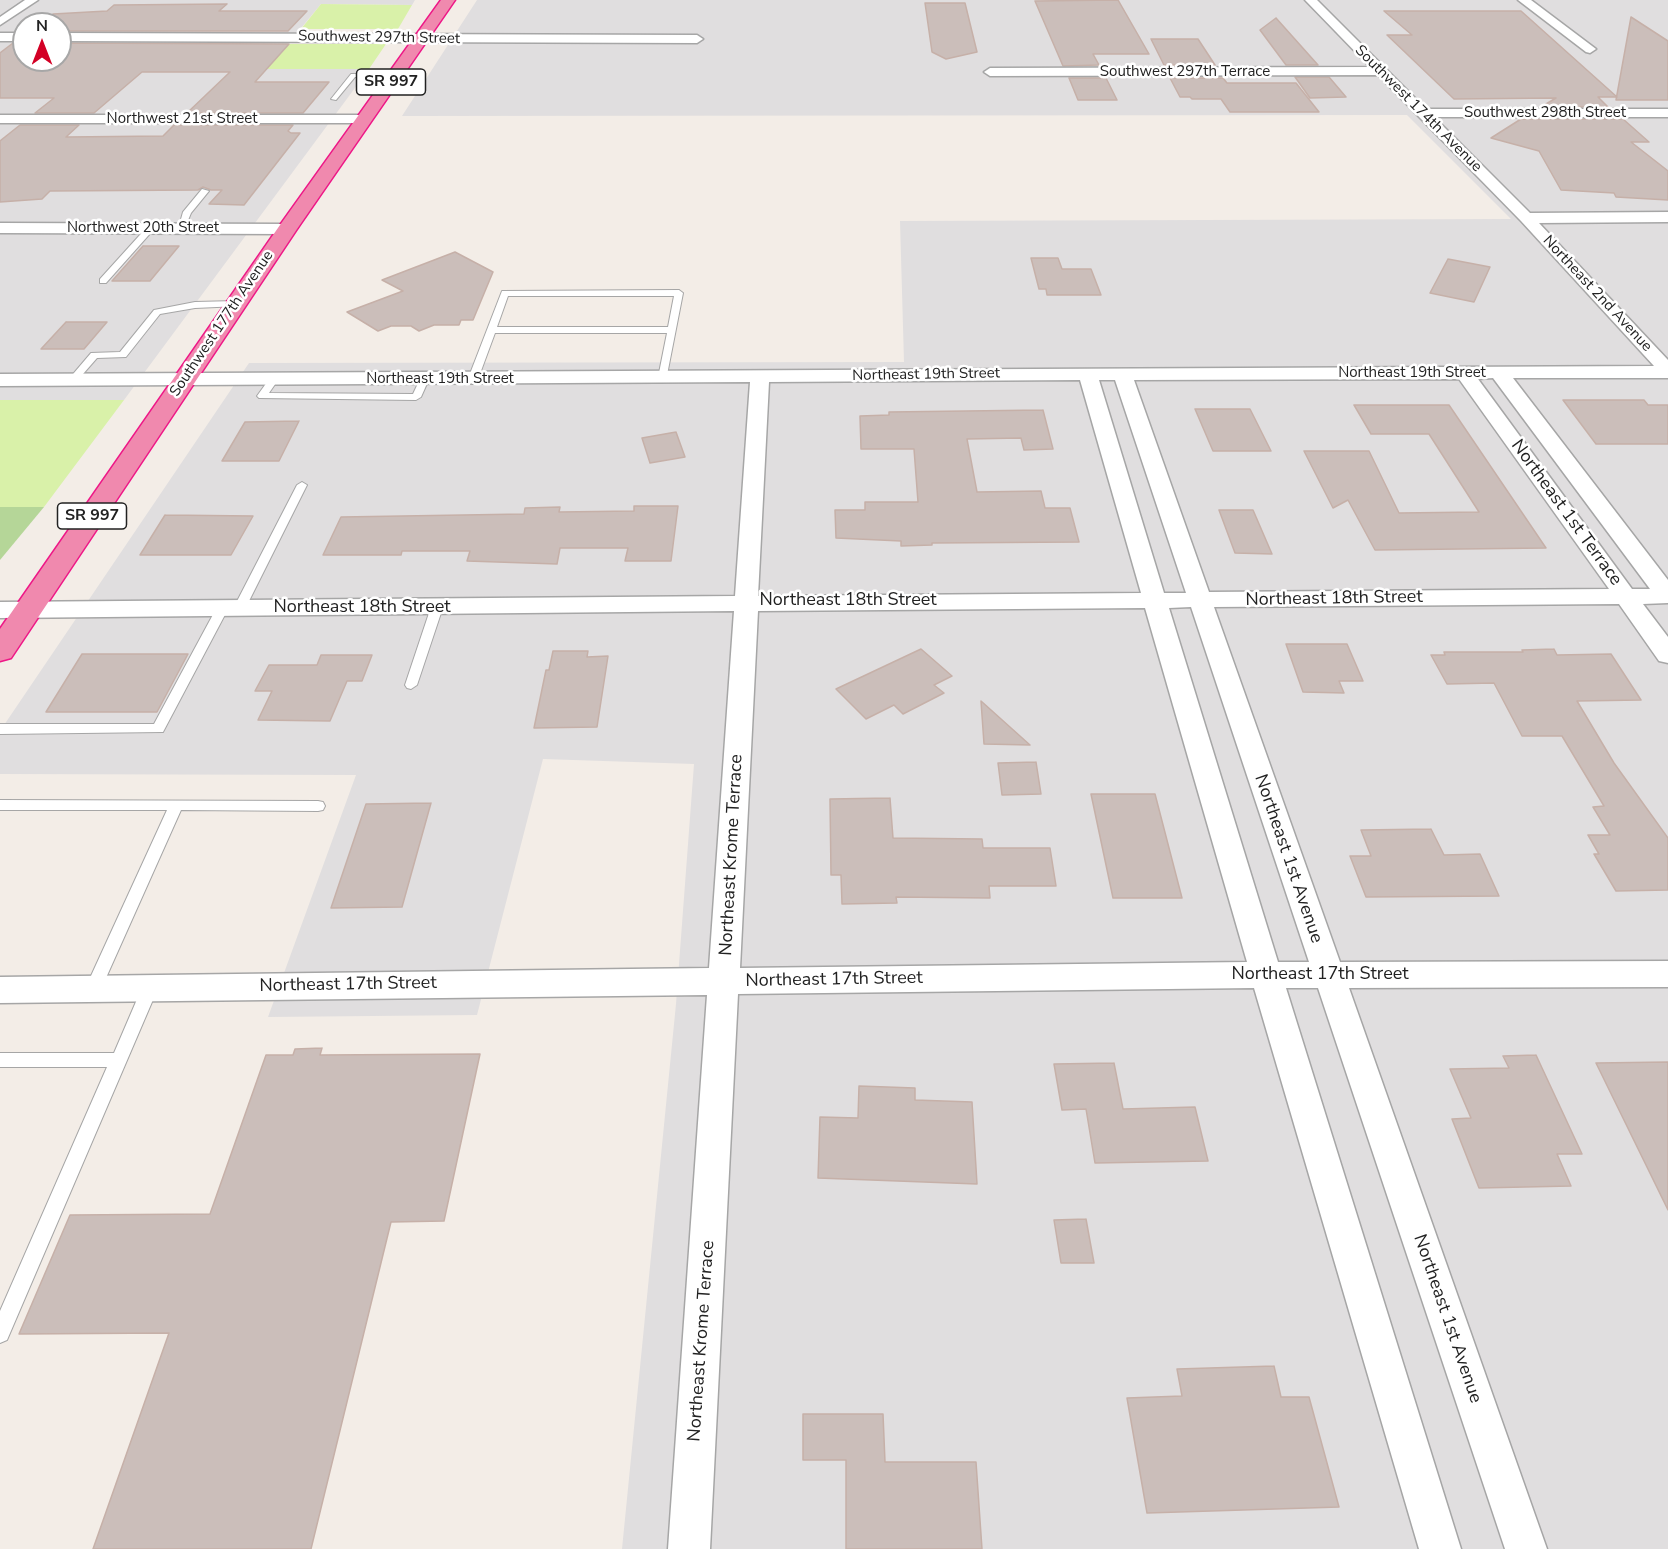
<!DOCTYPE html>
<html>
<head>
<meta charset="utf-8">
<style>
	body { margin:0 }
	#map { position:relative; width:1668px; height:1549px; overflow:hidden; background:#f3ede7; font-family:"Nunito Sans",sans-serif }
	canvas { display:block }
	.north { position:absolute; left:12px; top:12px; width:60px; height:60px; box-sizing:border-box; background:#fff; border:2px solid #a7a7a7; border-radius:50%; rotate:0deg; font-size:16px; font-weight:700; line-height:24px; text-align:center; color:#222 }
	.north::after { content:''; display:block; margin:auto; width:21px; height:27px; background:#d30025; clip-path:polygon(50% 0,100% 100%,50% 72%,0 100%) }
</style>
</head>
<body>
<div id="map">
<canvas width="1668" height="1549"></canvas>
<div class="north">N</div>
</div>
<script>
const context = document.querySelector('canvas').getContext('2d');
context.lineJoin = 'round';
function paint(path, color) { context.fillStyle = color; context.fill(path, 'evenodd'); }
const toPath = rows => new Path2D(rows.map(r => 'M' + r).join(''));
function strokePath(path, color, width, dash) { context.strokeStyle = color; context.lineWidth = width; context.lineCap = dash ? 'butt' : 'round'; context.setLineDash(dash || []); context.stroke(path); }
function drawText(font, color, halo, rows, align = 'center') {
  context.font = font + ' "Nunito Sans",sans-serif'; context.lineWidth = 5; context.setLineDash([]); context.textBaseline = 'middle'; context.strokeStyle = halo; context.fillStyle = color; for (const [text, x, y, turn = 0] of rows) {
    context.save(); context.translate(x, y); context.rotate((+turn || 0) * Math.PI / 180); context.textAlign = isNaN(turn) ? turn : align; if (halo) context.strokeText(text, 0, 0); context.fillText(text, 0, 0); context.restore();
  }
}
paint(toPath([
	[0,0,415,0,412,5,321,4,268,68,369,69,124,400,0,400],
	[24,24,60,24,60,60,24,60],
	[477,0,1668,0,1668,1549,622,1549,676,1004,694,764,543,759,477,1015,268,1017,356,775,0,774,0,731,249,363,904,362,900,221,1511,219,1407,115,402,116]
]), '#e0dedf');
paint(toPath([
	[321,4,412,5,398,29,301,29],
	[288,44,386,44,369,69,267,69],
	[0,400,124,400,44,507,0,507]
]), '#d9f1a9');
paint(toPath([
	[0,507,44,507,0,560]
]), '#b5d698');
const building = toPath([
	[1118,0,1149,54,1093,54,1099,65,1063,66,1035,1,1118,0],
	[925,3,965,3,977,52,946,59,932,52,925,3],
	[227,4,219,11,307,11,288,31,60,31,60,24,39,24,53,14,107,11,114,5,227,4],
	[1384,11,1521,11,1617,97,1598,97,1608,107,1541,107,1556,98,1454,99,1387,35,1412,35,1384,11],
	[1631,17,1668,41,1668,100,1616,100,1631,17],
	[1276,18,1318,65,1286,65,1260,30,1276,18],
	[1151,39,1198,39,1215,65,1164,65,1151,39],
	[13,43,24,43,24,60,60,60,60,43,289,44,255,82,329,82,303,113,187,113,230,72,142,72,94,113,35,113,54,98,0,98,0,53,13,43],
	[1295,77,1329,77,1346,97,1310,98,1295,77],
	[1069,78,1106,78,1117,100,1078,100,1069,78],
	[1170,78,1223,78,1227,83,1296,83,1319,112,1230,112,1221,99,1192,99,1190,97,1180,97,1170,78],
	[1521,119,1623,119,1649,142,1631,142,1668,171,1668,200,1616,197,1614,193,1561,190,1539,151,1491,138,1521,119],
	[20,125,79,125,66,137,163,136,174,125,293,125,288,131,291,133,300,133,244,205,209,204,222,190,211,190,203,187,198,190,50,191,42,199,0,202,0,141,20,125],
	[143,246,179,246,150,281,112,281,143,246],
	[455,252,493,272,473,320,461,320,459,325,434,325,419,331,411,326,391,326,378,331,347,312,403,291,382,280,455,252],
	[1031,258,1058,258,1062,269,1091,269,1101,295,1047,295,1046,289,1039,289,1031,258],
	[1448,259,1490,267,1474,302,1430,293,1448,259],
	[66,322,107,322,84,349,41,349,66,322],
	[1563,400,1644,400,1648,405,1668,405,1668,444,1596,444,1563,400],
	[1354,405,1449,405,1546,548,1375,550,1348,500,1333,508,1304,451,1369,451,1399,513,1479,512,1429,434,1371,434,1354,405],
	[1195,409,1250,409,1271,451,1213,451,1195,409],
	[1043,410,1053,449,1024,450,1021,438,967,439,977,492,1041,491,1045,508,1070,508,1079,542,932,543,932,545,901,546,901,541,836,538,835,510,865,510,865,502,918,502,914,449,861,449,860,416,889,415,889,412,1043,410],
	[299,421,279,461,222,461,245,422,299,421],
	[676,432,685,457,650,463,642,438,676,432],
	[634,506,678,506,671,561,625,561,628,548,560,548,557,564,467,561,470,551,402,551,401,555,323,555,341,517,524,514,525,508,560,507,559,512,634,511,634,506],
	[1219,510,1253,510,1272,554,1235,553,1219,510],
	[165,515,253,516,231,555,140,555,165,515],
	[1286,644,1347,644,1363,681,1339,681,1344,693,1303,692,1286,644],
	[921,649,952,676,934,685,944,693,903,714,894,705,866,719,836,689,921,649],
	[1554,649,1557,655,1611,654,1641,700,1577,701,1614,763,1668,838,1668,890,1616,891,1594,854,1599,854,1588,835,1610,835,1593,807,1604,806,1562,736,1522,736,1494,683,1447,684,1431,655,1445,655,1444,652,1523,652,1522,650,1554,649],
	[553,651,588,651,587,657,608,656,597,727,534,728,546,670,549,670,553,651],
	[82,654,188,654,157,712,46,712,82,654],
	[321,655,372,655,362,681,347,681,330,721,258,720,272,691,255,691,269,665,317,665,321,655],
	[981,701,1030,745,984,744,981,701],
	[1036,762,1041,794,1002,795,998,763,1036,762],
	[1091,794,1155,794,1182,898,1113,898,1091,794],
	[890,798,893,838,982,839,983,848,1050,848,1056,886,989,886,990,898,896,897,897,903,842,904,841,875,831,875,830,799,890,798],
	[431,803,402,907,331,908,366,804,431,803],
	[1431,829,1444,855,1480,854,1499,896,1366,897,1350,856,1371,856,1361,830,1431,829],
	[322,1048,320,1055,480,1054,444,1221,391,1222,311,1549,93,1549,169,1333,19,1334,70,1215,210,1214,266,1055,293,1055,295,1049,322,1048],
	[1536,1055,1582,1154,1557,1154,1571,1186,1479,1188,1452,1119,1471,1118,1450,1069,1509,1068,1503,1056,1536,1055],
	[1668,1062,1668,1210,1596,1063,1668,1062],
	[1114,1063,1123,1109,1195,1107,1208,1161,1095,1163,1086,1109,1062,1110,1054,1064,1114,1063],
	[859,1086,915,1088,915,1100,972,1102,977,1184,818,1178,820,1117,858,1118,859,1086],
	[1086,1219,1094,1263,1061,1263,1054,1220,1086,1219],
	[1274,1366,1281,1397,1309,1397,1339,1507,1147,1513,1127,1398,1182,1396,1177,1369,1274,1366],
	[803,1414,883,1414,885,1462,976,1462,982,1549,846,1549,846,1460,803,1460,803,1414]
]);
paint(building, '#cbbeba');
strokePath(building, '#c6b0a8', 1.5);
const lane = toPath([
	[395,73,397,76,355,77,336,100,331,99,351,74,395,73],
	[202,189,209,191,191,213,184,230,178,230,183,212,202,189],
	[148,226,155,228,106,283,100,283,100,279,148,226],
	[679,290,683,293,666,380,658,378,667,333,495,333,478,379,473,382,468,379,502,291,679,290],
	[508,296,674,296,668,327,497,327,508,296],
	[236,301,240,304,239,306,195,308,160,314,126,357,97,358,76,382,68,380,91,353,120,352,154,310,195,302,236,301],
	[273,377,278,380,269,393,413,394,421,377,429,379,421,397,416,400,259,398,257,396,270,378,273,377],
	[302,482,307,485,245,609,239,613,235,612,233,609,297,485,302,482],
	[437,603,443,607,417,685,411,689,407,688,405,685,431,607,437,603],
	[222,605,228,609,163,732,0,734,0,724,154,724,216,609,222,605],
	[0,800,318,801,323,802,325,806,323,810,318,811,181,810,101,989,99,994,93,996,87,994,85,989,167,810,0,810,0,800],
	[150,981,156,983,158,988,7,1340,0,1343,0,1311,107,1067,0,1067,0,1053,114,1053,144,983,150,981]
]);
const street = toPath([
	[25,0,38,0,0,25,0,17,25,0],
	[1305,0,1317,0,1426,109,1668,109,1668,117,1434,117,1530,213,1668,212,1668,222,1539,223,1668,360,1668,378,1513,378,1668,580,1668,603,1643,604,1668,637,1668,663,1659,661,1619,604,1214,607,1340,962,1668,961,1668,987,1349,988,1547,1549,1505,1549,1318,988,1286,988,1461,1549,1419,1549,1254,988,738,994,710,1549,668,1549,707,995,0,1003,0,977,709,968,734,611,0,618,0,602,735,596,750,382,0,386,0,374,1654,366,1521,221,1378,75,990,76,984,72,990,68,1370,67,1305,0],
	[1493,378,1650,589,1632,589,1478,379,1493,378],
	[1459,379,1609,589,1209,592,1134,380,1459,379],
	[1080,380,1141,593,758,596,769,382,1080,380],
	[1099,380,1115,380,1186,593,1164,593,1099,380],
	[1191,607,1309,962,1278,962,1169,608,1191,607],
	[1145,608,1247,962,740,968,758,611,1145,608],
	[1518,0,1531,0,1596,49,1590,53,1586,52,1518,0],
	[0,33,24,33,24,41,0,41,0,33],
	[60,33,697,35,703,39,697,43,60,41,60,33],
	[0,115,363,115,370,119,363,123,0,123,0,115],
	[0,223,287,224,295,229,287,234,0,233,0,223]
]);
const highway = toPath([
	[441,0,455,0,297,229,11,658,0,661,0,629,280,225,441,0]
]);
strokePath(lane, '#a6a6a6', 2);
strokePath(street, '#a6a6a6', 3);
strokePath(highway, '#ee1787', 3);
paint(lane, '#fff');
paint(street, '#fff');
paint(highway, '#f089ae');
drawText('15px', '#222', '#fff', [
	["Southwest 297th Street",379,38,1],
	["Southwest 297th Terrace",1185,72],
	["Southwest 174th Avenue",1418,109,45],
	["Southwest 298th Street",1545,113],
	["Northwest 21st Street",182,119],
	["Northwest 20th Street",143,228],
	["Northeast 2nd Avenue",1597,294,47],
	["Southwest 177th Avenue",222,324,-56],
	["Northeast 19th Street",1412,373],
	["Northeast 19th Street",926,375,-1],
	["Northeast 19th Street",440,379]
]);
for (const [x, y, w] of [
	[391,82,69],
	[92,516,69]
]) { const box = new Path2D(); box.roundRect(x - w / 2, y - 13, w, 26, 4.5); context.fillStyle = '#fff'; context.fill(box); strokePath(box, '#222', 1.5); }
drawText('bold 16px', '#222', null, [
	["SR 997",391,82],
	["SR 997",92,516]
]);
drawText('18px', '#222', '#fff', [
	["Northeast 1st Terrace",1566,513,54],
	["Northeast 18th Street",1334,599,-1],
	["Northeast 18th Street",848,601],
	["Northeast 18th Street",362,608],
	["Northeast Krome Terrace",732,855,-87],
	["Northeast 1st Avenue",1288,859,71],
	["Northeast 17th Street",1320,975],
	["Northeast 17th Street",834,980,-1],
	["Northeast 17th Street",348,985,-1],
	["Northeast 1st Avenue",1447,1319,71],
	["Northeast Krome Terrace",702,1341,-86]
]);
</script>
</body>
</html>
